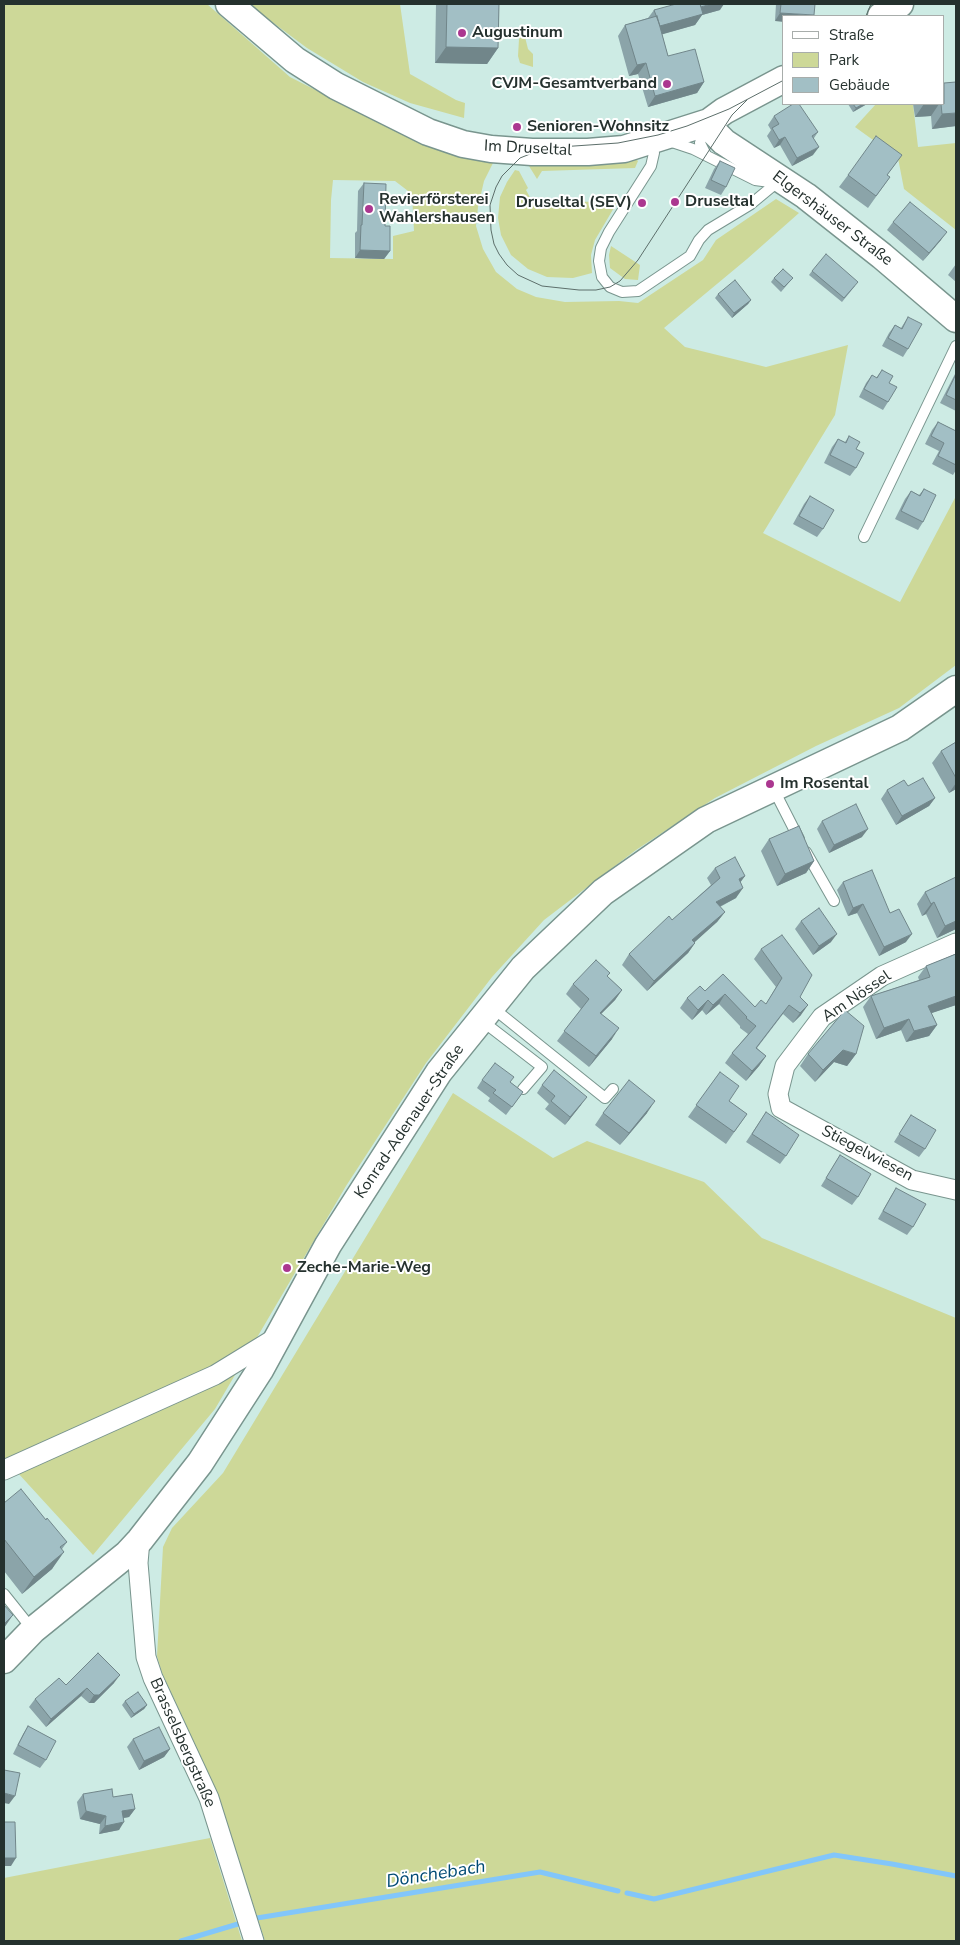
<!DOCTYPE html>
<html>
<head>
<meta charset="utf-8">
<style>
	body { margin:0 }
	#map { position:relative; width:960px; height:1945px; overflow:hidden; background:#cdebe4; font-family:"Nunito Sans",sans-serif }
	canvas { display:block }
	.frame { position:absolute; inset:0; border:5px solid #25312e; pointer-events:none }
	.legend { position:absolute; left:782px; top:15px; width:162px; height:90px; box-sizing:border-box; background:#fff; border:1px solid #a8adab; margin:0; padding:6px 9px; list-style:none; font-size:15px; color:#25312e }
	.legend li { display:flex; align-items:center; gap:10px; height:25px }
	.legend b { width:25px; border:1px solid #a8adab }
</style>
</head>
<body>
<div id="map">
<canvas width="960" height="1945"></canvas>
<div class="frame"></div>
<ul class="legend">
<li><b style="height:6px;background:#fff"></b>Straße</li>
<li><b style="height:14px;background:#cdd898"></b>Park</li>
<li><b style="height:14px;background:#a2bfc5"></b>Gebäude</li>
</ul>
</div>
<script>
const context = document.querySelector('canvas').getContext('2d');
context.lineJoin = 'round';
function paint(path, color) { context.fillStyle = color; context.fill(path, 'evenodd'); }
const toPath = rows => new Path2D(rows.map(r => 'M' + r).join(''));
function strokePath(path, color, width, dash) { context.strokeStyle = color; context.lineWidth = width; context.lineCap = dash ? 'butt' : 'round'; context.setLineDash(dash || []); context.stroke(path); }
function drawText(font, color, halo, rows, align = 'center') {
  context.font = font + ' "Nunito Sans",sans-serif'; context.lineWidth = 4; context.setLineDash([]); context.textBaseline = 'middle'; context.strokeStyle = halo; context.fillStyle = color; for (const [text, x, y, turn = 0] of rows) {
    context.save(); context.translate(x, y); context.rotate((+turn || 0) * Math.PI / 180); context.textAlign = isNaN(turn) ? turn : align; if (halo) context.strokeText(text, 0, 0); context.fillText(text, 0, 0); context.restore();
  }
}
paint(toPath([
	[4,4,207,4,290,77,402,134,494,161,484,181,478,207,476,226,483,249,496,272,517,289,536,297,565,302,619,301,638,303,703,260,716,240,776,199,799,213,747,259,664,328,685,347,766,367,848,345,835,415,763,533,900,602,956,496,956,665,899,708,816,746,715,798,636,850,544,920,492,977,426,1063,346,1186,215,1409,93,1555,17,1472,4,1478],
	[333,180,395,181,412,194,414,231,393,236,393,259,330,258,331,200],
	[248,4,400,4,410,74,456,100,465,103,464,118,410,103,363,82,307,48],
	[524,33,528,49,533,54,533,67,520,63,518,56,519,39],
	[876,104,913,104,918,147,956,143,956,230,904,189,898,158,855,127],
	[636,159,638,161,635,168,542,171,537,179,529,166,530,164],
	[515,170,519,171,528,188,526,190,533,203,618,201,595,240,591,255,592,273,573,278,547,277,528,269,511,255,501,235,498,218,500,197,507,182],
	[611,246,640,265,638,280,625,279,610,268,609,255],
	[453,1093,553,1158,587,1141,704,1182,762,1238,956,1318,956,1941,265,1941,216,1790,162,1673,157,1656,163,1547,172,1528,223,1473],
	[210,1838,242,1941,4,1941,4,1878]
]), '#cdd898');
strokePath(toPath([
	[627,1893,654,1899,834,1855,892,1864,956,1876],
	[257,1918,540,1872,618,1891],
	[181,1941,238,1924]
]), '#82c6fa', 5);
const lane = toPath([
	[705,126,700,143,706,155],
	[652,141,654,153,651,166,609,232,601,248,599,261,602,277,610,287,622,292,638,291,690,256,699,240,708,230,751,204,780,180],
	[669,141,693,149,755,180,770,182],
	[864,537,956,346],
	[773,788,799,839],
	[806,852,834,901],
	[493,1008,605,1098,613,1089],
	[481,1020,542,1067,523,1089],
	[4,1594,32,1629]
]);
const street = toPath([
	[956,943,882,976,822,1017,785,1066,778,1094,781,1108,912,1180,956,1190],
	[4,1470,215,1375,277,1337],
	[140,1540,138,1563,146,1657,153,1678,209,1798,254,1941]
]);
const secondary = toPath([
	[229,4,295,60,336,86,428,132,463,144,491,149,532,152,588,152,624,149,709,122,724,111,784,79],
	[881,16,900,4],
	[709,122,713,131,724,142,806,196,882,256,956,319],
	[4,1660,33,1630,127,1554,140,1540,200,1463,260,1370,328,1245,439,1072,523,968,603,892,706,820,900,728,956,689]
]);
strokePath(lane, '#79958e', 12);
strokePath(street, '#79958e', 21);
strokePath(secondary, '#79958e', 29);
strokePath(lane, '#fff', 10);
strokePath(street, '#fff', 19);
strokePath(secondary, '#fff', 26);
strokePath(toPath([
	[866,16,871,4],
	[747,100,732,115,638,260,620,281,610,287,596,290,579,290,542,286,518,275,507,265,499,254,494,244,491,230,490,205,496,187,502,176,520,158,545,148,618,143,658,135,687,126,729,109,784,80]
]), '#5d6f6b', 1);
paint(toPath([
	[436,4,499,4,498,48,487,64,435,63],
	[776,4,815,4,775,21],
	[654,10,720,10,702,15,695,25,662,34,668,56,704,82,697,93,648,107,638,74,629,76,618,36,625,25,648,18],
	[848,104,867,104,853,112],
	[913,104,944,104,956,126,932,129,931,116,915,117],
	[774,116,818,132,814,138,813,155,792,166,780,145,774,148,767,136,771,130,768,125],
	[902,155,887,175,890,177,868,208,839,187,848,175],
	[720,161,726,187,721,195,705,188,714,169],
	[364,183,385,226,390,251,384,259,355,258,355,233,357,231,358,191],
	[893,222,941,240,923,261,887,230],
	[956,264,956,282,948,275],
	[812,271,855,286,842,302,809,275],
	[774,278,793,278,781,292,771,282],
	[718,294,751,300,748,304,732,318,715,298],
	[908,317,908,349,903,357,882,346,889,333,895,325,901,328],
	[882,370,889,383,888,402,883,410,859,397,866,383,872,375,876,378],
	[956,372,956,411,940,403],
	[938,422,956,431,956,470,953,475,932,464,939,451,925,444,932,430],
	[849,436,856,449,856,468,850,476,824,463,832,447,838,439,845,442],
	[924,489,923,522,918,530,895,519,905,499,911,491,919,495],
	[810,496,823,529,817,537,793,524,804,504],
	[956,742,956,789,949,793,932,763,941,751],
	[908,786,935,798,929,806,896,825,881,799,887,790],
	[822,821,862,837,829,853,817,829],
	[769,839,814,861,806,873,777,886,761,851],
	[715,868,745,876,740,882,736,898,720,907,725,912,717,922,694,942,695,943,688,953,647,991,622,965,629,954,672,920,711,885,707,878],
	[956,877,956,929,937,938,926,914,922,916,917,904,925,892],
	[843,882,890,913,906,942,879,956,857,913,848,916,837,890],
	[801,921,831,942,813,955,795,929],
	[761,949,800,997,801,1015,793,1023,783,1014,757,1048,766,1056,759,1066,746,1081,725,1063,732,1053,748,1034,740,1028,740,1026,719,1004,706,1015,702,1010,692,1020,680,1008,687,998,705,991,723,974,755,1007,766,1004,776,987,754,959],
	[956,954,956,1005,931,1013,937,1025,929,1036,906,1042,901,1030,876,1039,863,1007,871,996,919,980,918,977,926,966],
	[607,976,622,990,615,1000,601,1014,612,1039,589,1067,557,1041,581,1009,566,994,573,984],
	[808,1054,856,1054,847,1066,834,1062,815,1082,800,1066],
	[720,1072,729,1101,747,1114,726,1144,688,1117],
	[482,1080,510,1082,523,1092,506,1115,488,1101,490,1098,477,1088],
	[542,1085,581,1105,565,1125,545,1109,549,1104,537,1093],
	[766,1112,786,1156,780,1164,746,1142],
	[603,1113,647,1113,620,1145,595,1125],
	[911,1115,925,1149,919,1157,894,1142],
	[840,1155,858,1197,852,1205,821,1186],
	[896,1188,913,1227,907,1235,878,1219,891,1196],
	[4,1503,46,1520,67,1542,62,1549,52,1569,22,1594,4,1571],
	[114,1683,94,1703,89,1703,81,1696,46,1727,29,1707,35,1699,66,1685],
	[125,1701,147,1705,144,1709,131,1718,122,1705],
	[28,1726,46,1760,40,1768,13,1754,23,1734],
	[133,1739,170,1749,164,1757,139,1770,127,1747],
	[83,1794,113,1797,135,1809,129,1817,124,1818,119,1830,99,1834,100,1824,80,1819,77,1802]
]), '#8ba4a9');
paint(toPath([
	[711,4,724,4,720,10,702,15,695,25,653,37,660,26,701,7],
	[780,13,814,15,813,16,784,16,784,22,775,21],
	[446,47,498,48,487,64,435,63],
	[646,63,638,74,629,76,637,65],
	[704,82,697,93,648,107,655,96],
	[863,104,867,104,853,112,856,108],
	[924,104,939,104,931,116,915,117],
	[956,113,956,126,932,129,942,114],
	[785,137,780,145,774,148,779,140],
	[819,147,813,155,792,166,797,158],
	[947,232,941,240,923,261,929,253],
	[360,250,390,251,384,259,355,258],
	[751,300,748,304,732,318,734,313],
	[956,783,956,789,949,793],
	[935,798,929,806,896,825,902,816],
	[868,829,862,837,829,853,834,845],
	[814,861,806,873,777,886,785,874],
	[745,876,737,887,739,879],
	[743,888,736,898,709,912,716,902],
	[934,902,926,914,922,916,931,904],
	[863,904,857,913,848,916,853,908],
	[725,912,717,922,685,951,692,940],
	[956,921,956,929,937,938,945,926],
	[837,934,831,942,813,955,819,946],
	[912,934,906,942,879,956,884,947],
	[695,943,688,953,647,991,654,981],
	[622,990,615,1000,592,1023,600,1013],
	[725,994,719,1004,706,1015,713,1005],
	[956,996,956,1005,920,1017,928,1006],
	[708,1000,702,1010,692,1020,698,1010],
	[808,1005,801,1015,793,1023,800,1013],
	[909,1019,901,1030,876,1039,884,1028],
	[937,1025,929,1036,906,1042,914,1031],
	[619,1028,612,1039,589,1067,596,1056],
	[843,1050,856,1054,847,1066,834,1062,815,1082,823,1070],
	[766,1056,759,1066,746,1081,752,1071],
	[587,1097,581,1105,565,1125,570,1117],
	[655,1101,647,1113,620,1145,629,1133],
	[64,1552,52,1569,22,1594,34,1577],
	[13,1615,4,1628,4,1624],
	[120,1675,114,1683,94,1703,89,1703,94,1695],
	[87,1688,81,1696,46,1727,51,1719],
	[147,1705,144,1709,131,1718,134,1714],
	[170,1749,164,1757,139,1770,144,1761],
	[4,1793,15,1796,9,1804,4,1803],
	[135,1809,129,1817,117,1819,122,1811],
	[86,1811,106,1816,100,1824,80,1819],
	[124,1822,119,1830,99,1834,105,1826],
	[4,1858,16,1858,11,1866,4,1866]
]), '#71868a');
const building = toPath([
	[447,4,499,4,498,48,446,47,447,4],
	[676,4,700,4,703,14,660,26,654,10,676,4],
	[700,4,711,4,701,7,700,4],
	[781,4,815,4,814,15,780,13,781,4],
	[657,16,668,56,695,49,704,82,655,96,646,63,637,65,625,25,657,16],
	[956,82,956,113,942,114,941,104,944,104,944,83,956,82],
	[793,104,799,104,818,132,812,136,819,147,797,158,785,137,779,140,772,128,779,124,774,116,793,104],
	[853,104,863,104,856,108,853,104],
	[876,136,902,155,887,175,890,177,876,196,848,175,876,136],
	[720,161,735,168,726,187,711,180,720,161],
	[364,183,386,184,385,226,390,226,390,251,360,250,361,225,362,225,364,183],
	[910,202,947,232,929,253,893,222,910,202],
	[826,254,858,282,844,298,812,271,826,254],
	[783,269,793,278,784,287,774,278,783,269],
	[735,280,751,300,734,313,718,294,735,280],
	[908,317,922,324,908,349,888,338,895,325,902,329,908,317],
	[882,370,893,376,889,383,897,387,888,402,864,389,872,375,877,378,882,370],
	[956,374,956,400,946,395,956,374],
	[938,422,956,431,956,465,938,456,944,443,931,436,938,422],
	[849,436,860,442,856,449,864,453,856,468,830,455,838,439,846,443,849,436],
	[924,489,936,495,923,522,901,511,911,491,920,496,924,489],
	[810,496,834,510,823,529,799,516,810,496],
	[956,742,956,778,941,751,956,742],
	[923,778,935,798,902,816,887,790,904,780,908,786,923,778],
	[856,804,868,829,834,845,822,821,856,804],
	[799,826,814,861,785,874,769,839,799,826],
	[735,857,745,876,739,879,743,888,716,902,725,912,692,940,695,943,654,981,629,954,669,916,672,920,720,878,715,868,735,857],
	[872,870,890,913,899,909,912,934,884,947,863,904,853,908,843,882,872,870],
	[956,877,956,921,945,926,934,902,931,904,925,892,956,877],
	[819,908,837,934,819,946,801,921,819,908],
	[782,935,812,975,800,997,808,1005,800,1013,789,1005,756,1048,766,1056,752,1071,732,1053,756,1026,746,1018,747,1017,725,994,713,1005,708,1000,698,1010,687,998,700,986,705,991,723,974,755,1007,761,1000,766,1004,782,978,761,949,782,935],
	[956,954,956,996,928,1006,937,1025,914,1031,909,1019,884,1028,871,996,930,977,926,966,956,954],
	[596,960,610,973,607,976,622,990,600,1013,619,1028,596,1056,564,1031,589,999,573,984,596,960],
	[845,1010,864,1026,856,1054,843,1050,823,1070,808,1054,845,1010],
	[495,1063,514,1077,510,1082,523,1092,512,1107,493,1093,496,1090,482,1080,495,1063],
	[554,1070,587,1097,570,1117,551,1101,555,1096,542,1085,554,1070],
	[720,1072,739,1086,729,1101,747,1114,734,1132,696,1105,720,1072],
	[629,1080,655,1101,629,1133,603,1113,629,1080],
	[766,1112,799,1135,786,1156,752,1134,766,1112],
	[911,1115,936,1130,925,1149,899,1134,911,1115],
	[840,1155,871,1174,858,1197,826,1178,840,1155],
	[896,1188,926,1204,913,1227,883,1211,896,1188],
	[21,1489,46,1520,47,1518,67,1542,60,1547,64,1552,34,1577,4,1539,4,1503,21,1489],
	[4,1605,13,1615,4,1624,4,1605],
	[98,1653,120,1675,99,1695,94,1695,87,1688,51,1719,35,1699,59,1678,66,1685,98,1653],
	[138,1692,147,1705,134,1714,125,1701,138,1692],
	[28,1726,56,1741,46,1760,18,1745,28,1726],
	[159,1727,170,1749,144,1761,133,1739,159,1727],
	[4,1770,20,1773,15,1796,4,1793,4,1770],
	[112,1789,113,1797,132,1794,135,1809,122,1811,124,1822,105,1826,106,1816,86,1811,83,1794,112,1789],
	[4,1822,15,1822,16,1858,4,1858,4,1822]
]);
paint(building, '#a2bfc5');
strokePath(building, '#71868a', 1);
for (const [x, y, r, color] of [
	[462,33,5,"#ab3790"],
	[667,84,5,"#ab3790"],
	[517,127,5,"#ab3790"],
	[675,202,5,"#ab3790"],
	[642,203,5,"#ab3790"],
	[369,209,5,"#ab3790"],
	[770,784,5,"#ab3790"],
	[287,1268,5,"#ab3790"]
]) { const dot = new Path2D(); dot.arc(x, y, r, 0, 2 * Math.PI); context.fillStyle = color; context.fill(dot); strokePath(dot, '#fff', 2); }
drawText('bold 16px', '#25312e', '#fff', [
	["Augustinum",472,33],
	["CVJM-Gesamtverband",657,84,"right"],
	["Senioren-Wohnsitz",527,127],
	["Revierförsterei",379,200],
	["Wahlershausen",379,218],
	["Druseltal",685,202],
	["Druseltal (SEV)",632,203,"right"],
	["Im Rosental",780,784],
	["Zeche-Marie-Weg",297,1268]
], 'left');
drawText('16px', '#25312e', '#fff', [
	["Im Druseltal",528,149,3],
	["Elgershäuser Straße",832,219,37],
	["Am Nössel",857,997,-34],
	["Konrad-Adenauer-Straße",410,1122,-56],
	["Stiegelwiesen",867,1154,28],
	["Brasselsbergstraße",182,1743,66]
]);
drawText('italic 18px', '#004a74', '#fff', [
	["Dönchebach",436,1875,-9]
]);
</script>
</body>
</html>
